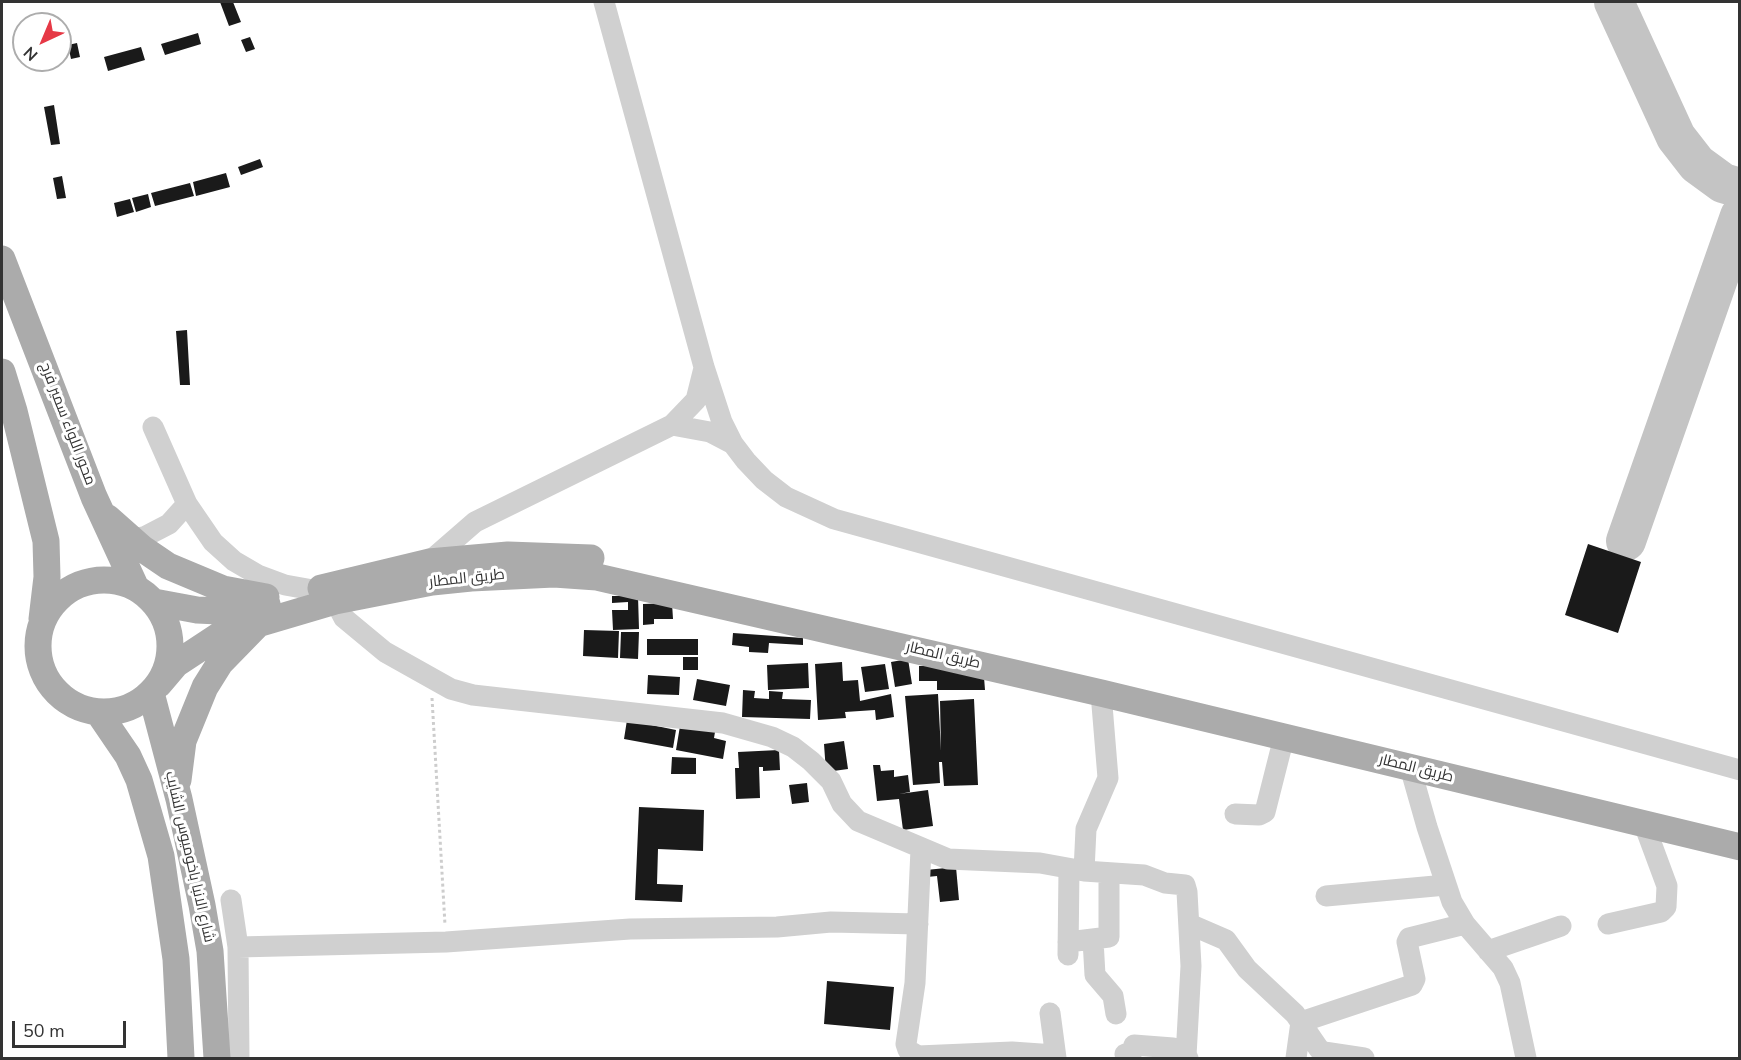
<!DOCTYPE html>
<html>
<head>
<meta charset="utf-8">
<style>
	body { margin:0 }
	#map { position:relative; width:1741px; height:1060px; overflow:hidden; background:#fff; font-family:"Nunito Sans",sans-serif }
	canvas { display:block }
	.frame { position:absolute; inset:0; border:3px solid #333; pointer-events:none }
	.north { position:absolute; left:12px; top:12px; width:60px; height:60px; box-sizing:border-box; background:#fff; border:2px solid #adadad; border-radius:50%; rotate:224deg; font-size:16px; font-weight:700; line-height:24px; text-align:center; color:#333 }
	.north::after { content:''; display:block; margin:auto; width:21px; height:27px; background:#e63946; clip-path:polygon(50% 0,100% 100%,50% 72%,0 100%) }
	.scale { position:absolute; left:12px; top:1021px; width:114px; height:27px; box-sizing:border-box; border:3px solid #333; border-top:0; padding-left:8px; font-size:18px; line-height:21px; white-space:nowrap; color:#333; -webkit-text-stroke:4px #fff; paint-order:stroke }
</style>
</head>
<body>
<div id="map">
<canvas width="1741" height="1060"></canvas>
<div class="frame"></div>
<div class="north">N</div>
<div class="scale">50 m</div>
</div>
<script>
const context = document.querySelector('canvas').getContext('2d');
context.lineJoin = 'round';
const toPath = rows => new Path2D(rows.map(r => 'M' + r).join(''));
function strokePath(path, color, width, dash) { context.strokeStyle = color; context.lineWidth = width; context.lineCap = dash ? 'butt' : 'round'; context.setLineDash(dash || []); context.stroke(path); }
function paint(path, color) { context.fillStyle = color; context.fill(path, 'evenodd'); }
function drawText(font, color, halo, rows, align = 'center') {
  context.font = font + ' "Nunito Sans",Cairo,sans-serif'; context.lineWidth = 6; context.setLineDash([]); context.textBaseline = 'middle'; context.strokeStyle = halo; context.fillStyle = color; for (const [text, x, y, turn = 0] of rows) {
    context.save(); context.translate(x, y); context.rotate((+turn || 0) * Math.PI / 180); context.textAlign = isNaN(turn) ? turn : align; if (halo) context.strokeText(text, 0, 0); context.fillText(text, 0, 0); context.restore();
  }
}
strokePath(toPath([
	[1614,2,1676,137,1697,164,1723,183,1740,188],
	[1626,541,1740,216]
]), '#c4c4c4', 40);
paint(toPath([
	[220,2,233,2,241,22,229,26],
	[198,33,201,44,165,55,161,44],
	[250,37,255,49,246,52,241,40],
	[77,43,80,57,71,59,68,45],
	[141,47,145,60,108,71,104,57],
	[54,105,60,144,51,145,44,107],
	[260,159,263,167,241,175,238,167],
	[226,173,230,187,196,196,193,182],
	[62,176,66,198,57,199,53,178],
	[190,183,194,196,155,206,151,193],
	[148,194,151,207,136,212,132,198],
	[130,199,134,212,117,217,114,203],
	[187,330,190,385,180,385,176,331],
	[1588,544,1641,562,1618,633,1565,615],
	[612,596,638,596,639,629,613,630,612,610,628,610,628,602,612,603],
	[672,603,673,619,654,619,654,624,643,625,643,604],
	[584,630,619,631,618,658,583,656],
	[621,632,639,632,638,659,620,658],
	[733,633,803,638,803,645,769,643,768,653,749,652,749,647,732,645],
	[647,639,698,639,698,655,647,655],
	[683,657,698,657,698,670,683,670],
	[908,659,912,684,895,687,891,662],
	[842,662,843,681,858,680,860,701,891,694,894,717,876,720,875,710,845,712,846,718,818,720,815,664],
	[808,663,809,688,768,690,767,665],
	[885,664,889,689,865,692,861,667],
	[919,666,937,666,984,677,985,690,937,690,937,681,919,681],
	[648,675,680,677,679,695,647,694],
	[697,679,730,685,726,706,693,700],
	[743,690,755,691,754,698,769,699,769,691,783,692,782,699,811,700,810,719,742,717],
	[938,694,941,751,940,701,974,699,978,785,944,786,942,762,939,762,940,783,913,785,905,696],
	[627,720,676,730,673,748,624,739],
	[681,720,716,726,714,738,726,741,723,759,676,750],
	[844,741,848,769,826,772,824,744],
	[779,750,780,770,763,771,763,767,759,767,760,798,736,799,735,768,739,768,738,752],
	[672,757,696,758,696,774,671,774],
	[873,765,880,765,881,771,894,770,894,777,908,775,910,792,899,794,928,790,933,826,903,830,899,799,877,801],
	[807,783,809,802,792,804,789,785],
	[639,807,704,810,703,851,658,849,657,884,683,885,682,902,635,900],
	[956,867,959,900,940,902,937,876,927,877,926,870],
	[827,981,894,987,890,1030,824,1024]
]), '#1a1a1a');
strokePath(toPath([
	[432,698,445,925]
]), '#cdcdcd', 3, [3, 3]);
strokePath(toPath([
	[604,2,704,367,722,422,733,444,746,461,764,480,786,497,834,519,1740,770],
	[672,425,710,432,733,444],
	[153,427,187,504,213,542,234,561,258,575,285,585,313,590],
	[131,539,144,537,169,524,187,504],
	[429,562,475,522,672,425,696,400,704,368],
	[335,601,344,618,385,652,451,689,473,695,723,723,772,737,793,747,811,761,831,781,842,804,858,821,948,859,1040,863,1084,871,1144,875,1165,883,1185,885,1187,892,1191,966,1186,1056],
	[1410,767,1427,827,1452,902,1465,924,1503,968,1510,983,1526,1058],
	[1235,814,1259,815,1265,812,1284,737],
	[921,849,915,983,906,1044,908,1050,918,1056,1012,1052,1055,1055],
	[1084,871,1086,829,1108,778,1101,693],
	[1326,896,1446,885],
	[231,900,238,947,239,1058],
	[1189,924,1226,940,1247,969,1295,1014,1319,1049,1324,1052,1364,1058],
	[1608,924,1661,912,1666,907,1667,886,1644,824],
	[1093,940,1095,975,1113,996,1116,1014],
	[1068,942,1109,937,1109,873],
	[238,947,446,942,630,929,777,927,831,922,918,924],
	[1488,951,1561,926],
	[1068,955,1069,869],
	[1050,1013,1056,1058],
	[1126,1058,1125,1054,1132,1052,1134,1045,1173,1048,1188,1058],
	[1296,1058,1301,1022,1412,985,1415,979,1407,942,1409,938,1465,924]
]), '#d0d0d0', 21);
strokePath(toPath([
	[2,259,94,497,136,588],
	[2,372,14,411,46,541,47,577,42,619],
	[108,518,143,549,168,566,223,589,266,597],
	'38 646a66 66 0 1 1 132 0a66 66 0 1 1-132 0Z',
	[321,588,429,562,508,555,591,558],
	[154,602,197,610,219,611,267,604],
	[159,684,176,664,220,635,335,601,432,582,471,578,554,574,597,577,1101,693,1740,847],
	[151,693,179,799,202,905,210,951,217,1058],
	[98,712,128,756,139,780,161,856,176,959,181,1058],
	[178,780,183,741,205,687,220,663,258,624]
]), '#ababab', 27);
drawText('15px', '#333', '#fff', [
	["محور اللواء سمير فرج",67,424,69],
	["طريق المطار",467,579,-6],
	["طريق المطار",943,656,13],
	["طريق المطار",1416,769,14],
	["شارع الانبا باخوميوس الشايب",189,857,77]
]);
</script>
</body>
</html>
